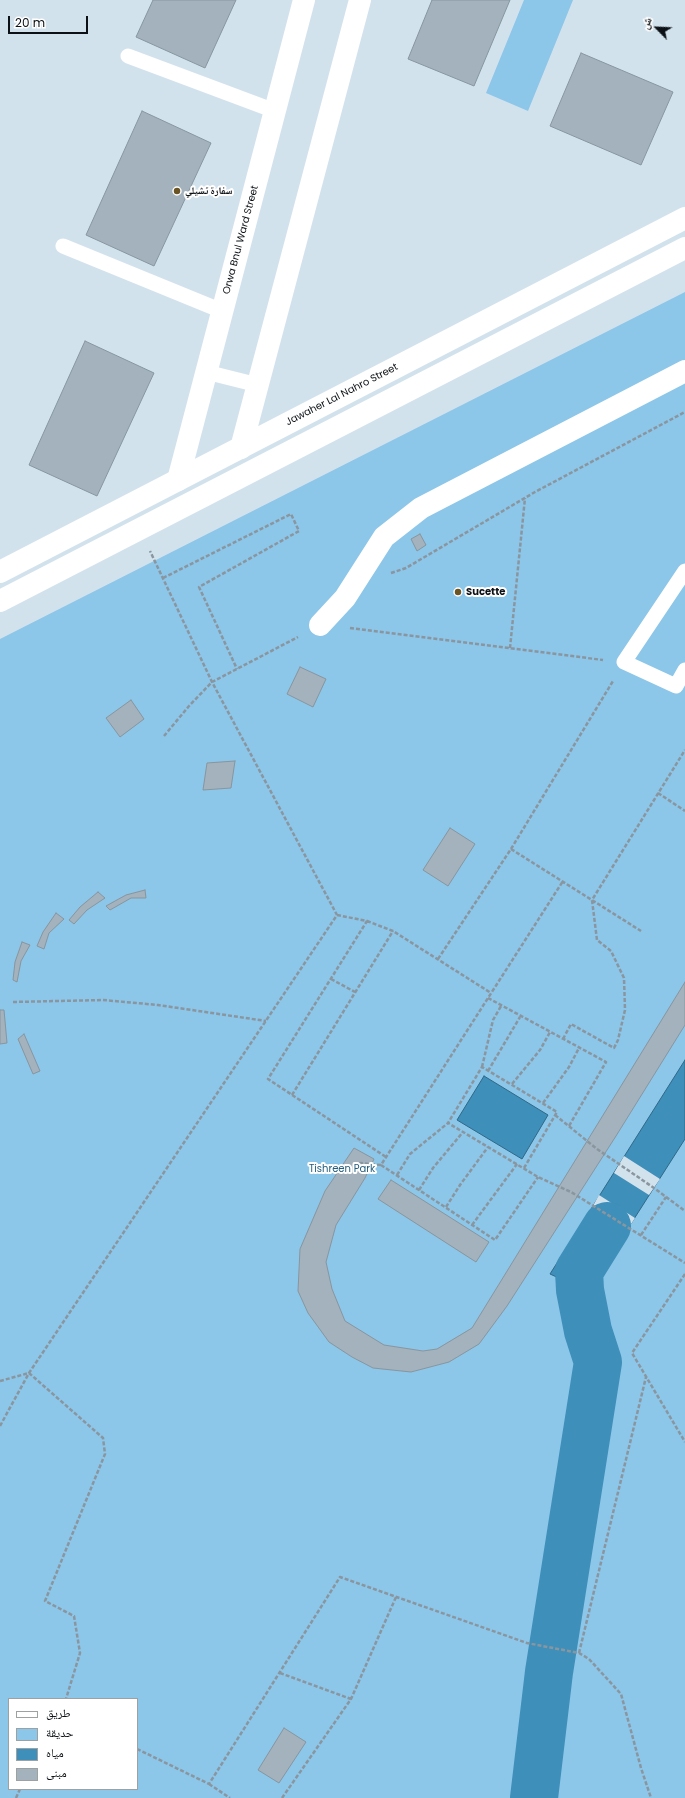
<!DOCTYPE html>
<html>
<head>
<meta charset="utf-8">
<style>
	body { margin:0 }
	#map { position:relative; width:685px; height:1798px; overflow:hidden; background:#d2e2ed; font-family:Poppins,"Noto Naskh Arabic",sans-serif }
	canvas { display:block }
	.legend { position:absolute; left:8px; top:1698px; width:130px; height:92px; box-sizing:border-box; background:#fff; border:1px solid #9ea0a1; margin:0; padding:5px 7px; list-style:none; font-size:12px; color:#0c1115 }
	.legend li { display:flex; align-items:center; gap:8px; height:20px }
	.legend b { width:20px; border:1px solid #9ea0a1 }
	.north { position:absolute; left:637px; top:8px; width:40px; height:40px; -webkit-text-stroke:3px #fff; paint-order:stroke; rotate:294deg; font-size:11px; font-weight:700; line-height:16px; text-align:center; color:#0c1115 }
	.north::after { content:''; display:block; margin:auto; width:14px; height:18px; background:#0c1115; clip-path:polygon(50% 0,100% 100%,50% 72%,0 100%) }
	.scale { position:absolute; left:8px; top:16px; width:80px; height:18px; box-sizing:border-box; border:2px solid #0c1115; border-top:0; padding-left:5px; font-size:12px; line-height:14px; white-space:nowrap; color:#0c1115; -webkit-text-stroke:3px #fff; paint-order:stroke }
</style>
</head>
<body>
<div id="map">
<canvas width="685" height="1798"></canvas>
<ul class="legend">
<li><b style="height:5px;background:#fff"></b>طريق</li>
<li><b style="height:11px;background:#8cc6e9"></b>حديقة</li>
<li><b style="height:11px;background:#3e8fba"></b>مياه</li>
<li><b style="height:11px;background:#a3b2bc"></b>مبنى</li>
</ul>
<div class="north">ش</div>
<div class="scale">20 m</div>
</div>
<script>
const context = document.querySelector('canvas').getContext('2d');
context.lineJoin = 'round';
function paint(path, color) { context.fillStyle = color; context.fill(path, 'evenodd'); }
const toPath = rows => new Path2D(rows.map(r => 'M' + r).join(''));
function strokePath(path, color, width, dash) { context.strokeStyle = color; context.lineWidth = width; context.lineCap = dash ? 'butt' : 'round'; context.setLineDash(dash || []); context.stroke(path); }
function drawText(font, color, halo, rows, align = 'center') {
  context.font = font + ' Poppins,"Noto Naskh Arabic",sans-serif'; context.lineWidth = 4; context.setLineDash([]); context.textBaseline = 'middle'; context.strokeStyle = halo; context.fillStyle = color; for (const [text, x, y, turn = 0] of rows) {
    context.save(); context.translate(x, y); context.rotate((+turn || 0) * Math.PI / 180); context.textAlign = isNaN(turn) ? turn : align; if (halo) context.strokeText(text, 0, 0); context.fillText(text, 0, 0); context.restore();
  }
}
paint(toPath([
	[524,0,573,0,528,111,486,93],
	[685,292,685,1798,0,1798,0,639],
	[9,1699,137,1699,137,1789,9,1789]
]), '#8cc6e9');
const water = toPath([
	[685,1060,685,1139,597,1277,594,1284,570,1285,561,1279,550,1274,685,1060],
	[484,1076,548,1115,522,1159,457,1120,484,1076]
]);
paint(water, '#3e8fba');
strokePath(water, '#2f6988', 1);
paint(toPath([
	[624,1156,660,1179,649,1195,614,1173],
	[599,1195,635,1218,624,1235,589,1213]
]), '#d2e2ed');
strokePath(toPath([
	[534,1798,549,1672,598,1362,588,1331,580,1290,579,1271,607,1226]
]), '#3e8fba', 48);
const building = toPath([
	[153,0,236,0,205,68,136,37,153,0],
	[432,0,510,0,474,86,408,59,432,0],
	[581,53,673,92,641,165,550,126,581,53],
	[142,111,211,143,154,266,86,235,142,111],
	[85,341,154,373,97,496,29,465,85,341],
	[420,534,426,545,417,551,411,539,420,534],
	[300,667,326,679,313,707,287,694,300,667],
	[131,700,144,719,120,737,106,718,131,700],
	[235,761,231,788,203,790,207,763,235,761],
	[450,828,475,844,448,886,423,870,450,828],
	[145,890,146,898,131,898,110,910,106,906,126,895,145,890],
	[98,892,105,898,87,910,74,924,69,920,80,907,98,892],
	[56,913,64,919,49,933,44,949,37,946,43,932,56,913],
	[22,942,30,945,21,961,17,982,13,980,15,962,22,942],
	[685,982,685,1025,616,1136,507,1306,479,1344,449,1362,411,1372,373,1368,352,1357,329,1342,308,1313,298,1291,300,1249,325,1191,354,1148,374,1159,365,1178,336,1225,326,1262,332,1289,345,1321,384,1345,423,1351,437,1349,472,1328,685,982],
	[0,1010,4,1010,7,1043,0,1044,0,1010],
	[24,1034,40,1071,33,1074,18,1039,24,1034],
	[391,1180,489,1242,476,1262,378,1199,391,1180],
	[284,1728,306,1742,279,1783,258,1770,284,1728]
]);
paint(building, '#a3b2bc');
strokePath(building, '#87969f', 1);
strokePath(toPath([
	[391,573,406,568,535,492,685,412],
	[163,578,291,514,299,531,199,587,237,669],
	[350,628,603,660],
	[510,648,525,498],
	[164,736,189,706,212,682,298,637],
	[658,793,685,811],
	[511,849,641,931],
	[337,915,367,921,268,1079,386,1157],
	[367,921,393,931,491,993],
	[438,959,511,849,613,681],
	[331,979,355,992],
	[488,998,606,1062,569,1126],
	[13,1002,103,1000,158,1005,266,1021],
	[563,1039,571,1024,614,1048,618,1040,625,1010,624,978,611,951,597,940,592,900,685,750],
	[482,1067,493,1020,501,1006],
	[488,1071,520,1017],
	[512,1084,540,1050,550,1032],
	[292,1095,393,931],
	[543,1103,569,1067,579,1048],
	[555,1115,597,1149,654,1188,685,1211],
	[359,1163,381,1165,563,881],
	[381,1165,495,1240,538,1177],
	[524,1168,557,1112,482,1067,448,1123,538,1177,571,1192,685,1263],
	[397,1175,410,1154,448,1123],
	[419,1190,433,1168,463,1132],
	[446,1207,460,1185,488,1147],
	[472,1225,517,1164],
	[641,1235,666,1197],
	[685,1274,632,1353,685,1442],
	[0,1381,29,1373,103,1438,105,1454,45,1601,74,1616,80,1653,66,1699],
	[0,1426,29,1373,337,915,212,682,150,551],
	[579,1653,646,1377],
	[280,1673,351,1699],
	[137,1749,209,1784,340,1577,527,1643,579,1653,589,1659,621,1694,641,1768,651,1798],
	[209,1784,230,1798],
	[16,1798,20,1789],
	[282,1798,351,1699,396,1597]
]), '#8a969f', 2.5, [4, 2]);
strokePath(toPath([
	[128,56,275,111],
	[63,246,222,311],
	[206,372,258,385],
	[685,571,624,662,676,686,685,670]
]), '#fff', 15);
strokePath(toPath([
	[241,448,360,0],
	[178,480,304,0],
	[320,625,345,598,384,537,421,508,685,371]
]), '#fff', 22);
strokePath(toPath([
	[0,572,685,218],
	[0,601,685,248]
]), '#fff', 22);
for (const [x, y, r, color] of [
	[177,191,4,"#6a5424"],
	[458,592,4,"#6a5424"]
]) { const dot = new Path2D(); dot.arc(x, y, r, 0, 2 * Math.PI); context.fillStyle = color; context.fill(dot); strokePath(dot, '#fff', 1.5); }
drawText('bold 10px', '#0c1115', '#fff', [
	["سفارة تشيلي",185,191],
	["Sucette",466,592]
], 'left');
drawText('10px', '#0c1115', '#fff', [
	["Orwa Bnul Ward Street",241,240,-75],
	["Jawaher Lal Nahro Street",342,395,-27]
]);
drawText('10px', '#235e7d', '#fff', [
	["Tishreen Park",342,1169]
]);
</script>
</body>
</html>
